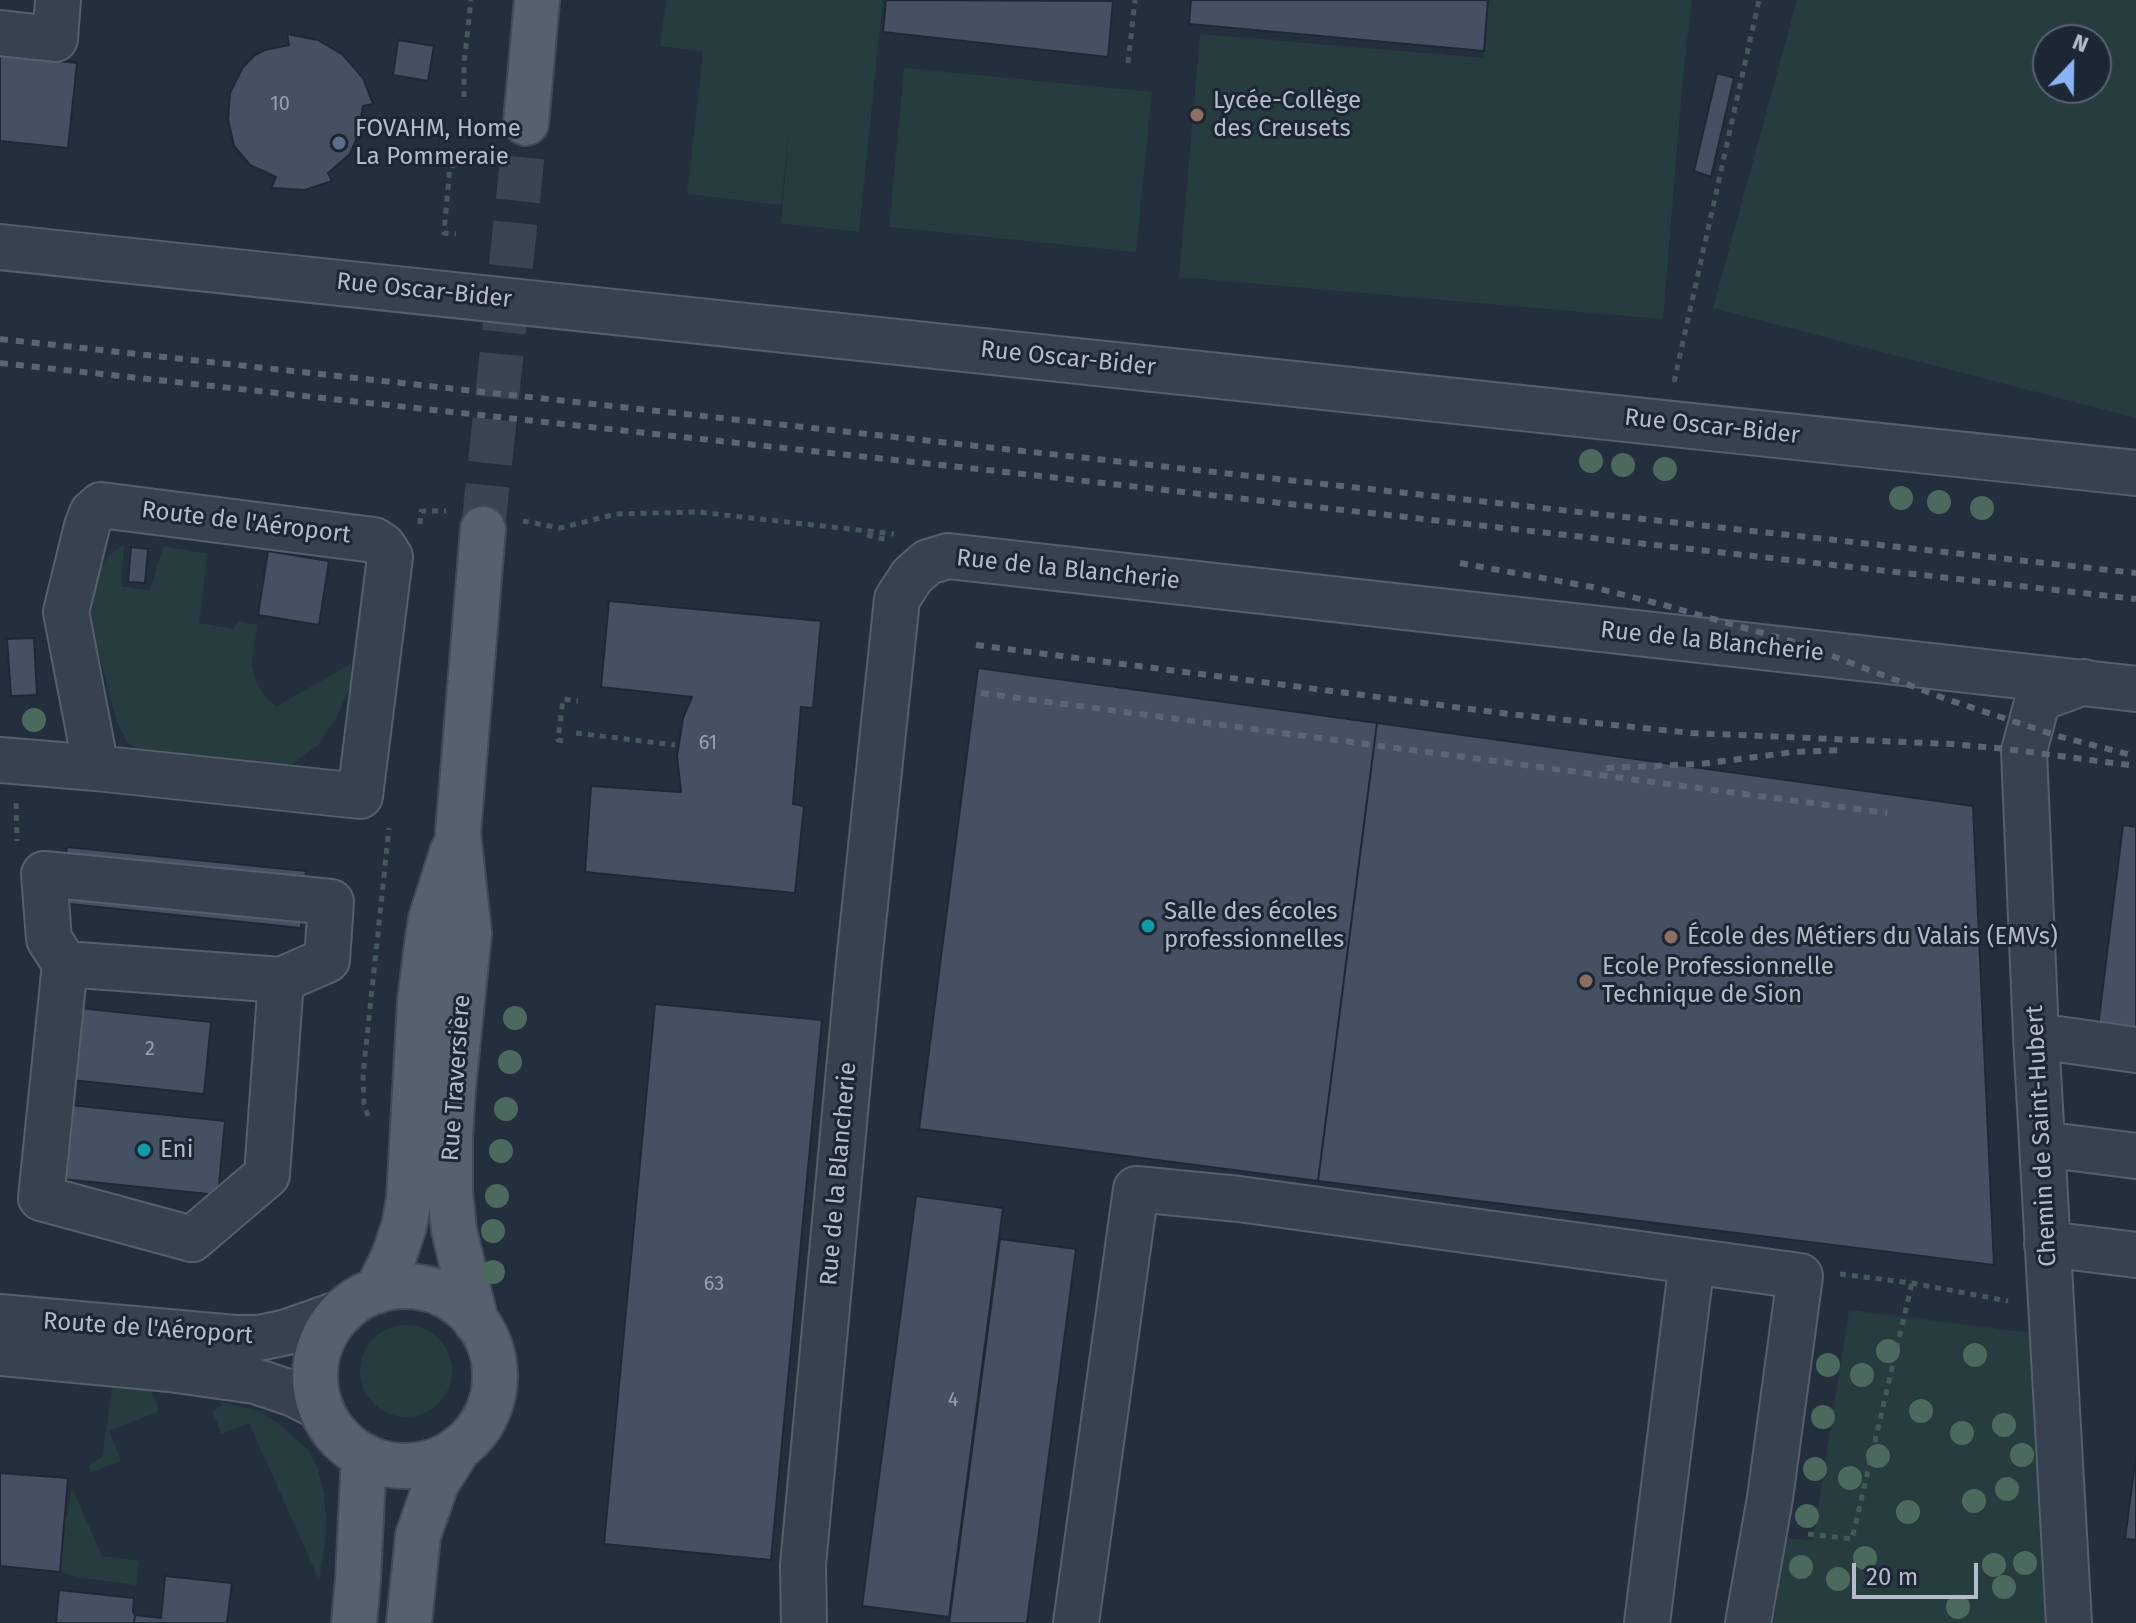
<!DOCTYPE html>
<html>
<head>
<meta charset="utf-8">
<style>
	body { margin:0 }
	#map { position:relative; width:2136px; height:1623px; overflow:hidden; background:#242f3e; font-family:"Fira Sans",sans-serif }
	canvas { display:block }
	.north { position:absolute; left:2032px; top:24px; width:80px; height:80px; box-sizing:border-box; background:#1d2633; border:2px solid #59626f; border-radius:50%; rotate:22deg; font-size:22px; font-weight:700; line-height:32px; text-align:center; color:#b4bcc9 }
	.north::after { content:''; display:block; margin:auto; width:28px; height:36px; background:#8ab4f8; clip-path:polygon(50% 0,100% 100%,50% 72%,0 100%) }
	.scale { position:absolute; left:1852px; top:1563px; width:126px; height:36px; box-sizing:border-box; border:4px solid #b4bcc9; border-top:0; padding-left:10px; font-size:24px; line-height:28px; white-space:nowrap; color:#b4bcc9; -webkit-text-stroke:6px #1d2633; paint-order:stroke }
</style>
</head>
<body>
<div id="map">
<canvas width="2136" height="1623"></canvas>
<div class="north">N</div>
<div class="scale">20 m</div>
</div>
<script>
const context = document.querySelector('canvas').getContext('2d');
context.lineJoin = 'round';
function paint(path, color) { context.fillStyle = color; context.fill(path, 'evenodd'); }
const toPath = rows => new Path2D(rows.map(r => 'M' + r).join(''));
function strokePath(path, color, width, dash) { context.strokeStyle = color; context.lineWidth = width; context.lineCap = dash ? 'butt' : 'round'; context.setLineDash(dash || []); context.stroke(path); }
function drawText(font, color, halo, rows, align = 'center') {
  context.font = font + ' "Fira Sans",sans-serif'; context.lineWidth = 6; context.setLineDash([]); context.textBaseline = 'middle'; context.strokeStyle = halo; context.fillStyle = color; for (const [text, x, y, turn = 0] of rows) {
    context.save(); context.translate(x, y); context.rotate((+turn || 0) * Math.PI / 180); context.textAlign = isNaN(turn) ? turn : align; if (halo) context.strokeText(text, 0, 0); context.fillText(text, 0, 0); context.restore();
  }
}
paint(toPath([
	[666,0,883,0,859,232,781,223,790,121,781,205,687,194,703,51,660,46],
	[1488,0,1692,0,1683,76,1663,319,1179,277,1200,34,1483,58],
	[1797,0,2136,0,2136,418,1713,308],
	[2048,40,2096,40,2096,88,2048,88],
	[904,68,1152,92,1136,252,889,227],
	[124,545,121,586,150,591,163,546,208,554,199,623,234,629,238,621,257,625,252,666,256,682,266,698,277,706,351,664,351,684,337,717,318,745,292,764,277,769,144,752,128,743,117,723,87,608,92,582,108,556],
	[1849,1310,2032,1333,2045,1623,1773,1623,1785,1538,1813,1541],
	'360 1371a46 46 0 1 1 92 0a46 46 0 1 1-92 0Z',
	[113,1380,149,1387,159,1409,157,1412,109,1431,121,1461,90,1473,89,1465,102,1457],
	[224,1403,259,1411,278,1423,307,1449,317,1466,324,1492,327,1529,319,1580,249,1423,221,1434,213,1412],
	[72,1488,102,1556,139,1561,136,1585,82,1578,60,1572,65,1519,67,1517]
]), '#263c3f');
const building = toPath([
	[886,0,1113,1,1108,57,883,32,886,0],
	[1191,0,1488,0,1484,51,1189,24,1191,0],
	[287,34,318,40,343,55,363,78,373,104,363,106,357,138,350,154,328,173,332,181,305,190,271,188,276,177,250,165,234,146,228,119,230,93,243,67,255,55,265,50,289,45,287,34],
	[398,40,434,46,428,81,393,75,398,40],
	[0,55,77,63,68,148,0,141,0,55],
	[1717,73,1734,78,1711,177,1694,171,1717,73],
	[131,547,148,549,145,583,128,582,131,547],
	[268,551,329,561,319,625,258,615,268,551],
	[609,601,821,621,813,708,801,707,793,804,804,806,795,893,585,872,591,786,681,792,677,756,683,718,692,697,601,687,609,601],
	[34,638,37,695,11,696,7,639,34,638],
	[978,668,1377,723,1318,1181,919,1129,978,668],
	[1377,723,1973,806,1994,1265,1318,1181,1377,723],
	[2123,825,2136,827,2136,1032,2098,1027,2123,825],
	[67,847,306,871,301,928,60,903,67,847],
	[655,1004,822,1020,771,1560,604,1544,655,1004],
	[79,1008,211,1022,204,1094,71,1080,79,1008],
	[70,1105,225,1121,218,1195,62,1179,70,1105],
	[916,1196,1003,1208,949,1617,862,1606,916,1196],
	[1000,1239,1076,1249,1027,1623,949,1623,1000,1239],
	[2136,1455,2136,1540,2125,1539,2136,1455],
	[0,1473,68,1478,60,1572,0,1566,0,1473],
	[165,1576,232,1583,227,1623,134,1623,135,1615,161,1618,165,1576],
	[59,1590,134,1598,133,1612,135,1615,134,1623,56,1623,59,1590]
]);
paint(building, '#455162');
strokePath(building, '#1f2835', 2);
strokePath(toPath([
	[483,529,526,123]
]), '#3a4453', 44, [44, 22]);
const minor = toPath([
	[0,33,55,39,58,0],
	[0,247,2136,473],
	[0,760,96,768,360,796,390,557,383,546,374,540,101,505,92,513,87,526,66,612,96,768],
	[65,964,281,980,267,1175,192,1239,41,1198,65,964],
	[65,964,49,939,44,874,331,902,327,960,281,980],
	[2036,1036,2136,1050],
	[2042,1144,2136,1156],
	[2047,1244,2136,1255],
	[0,1317,235,1338,259,1338,287,1332,341,1313],
	[0,1353,170,1369,255,1381,294,1394,321,1408],
	[804,1623,803,1565,859,962,897,599,912,576,928,562,948,556,2136,689],
	[1076,1623,1136,1189,1239,1199,1800,1276,1770,1498,1748,1623],
	[1647,1623,1692,1261],
	[2069,1623,2036,1036,2024,751,2038,699,2084,682]
]);
const major = toPath([
	[526,123,537,0],
	'315 1376a90 90 0 1 1 180 0a90 90 0 1 1-180 0Z',
	[377,1291,394,1256,404,1226,409,1199,420,1001,427,945,431,919,453,850],
	[476,1322,454,1230,450,1192,450,1136,453,1088,469,933,458,833,483,529],
	[354,1623,358,1580,364,1456],
	[409,1623,418,1536,436,1484,458,1449]
]);
strokePath(minor, '#565f6c', 48);
strokePath(major, '#414a57', 48);
strokePath(toPath([
	[1128,63,1135,0],
	[464,97,464,63,471,0],
	[455,166,450,165,444,233,456,234],
	[1674,382,1759,0],
	[523,521,560,528,616,514,698,512,894,534],
	[420,524,421,511,446,511],
	[867,535,888,540],
	[576,733,675,745],
	[563,741,558,740,563,699,578,701],
	[16,803,17,841],
	[368,1116,364,1104,363,1075,389,828],
	[1840,1274,1912,1283,2008,1301],
	[1808,1534,1852,1539,1912,1283]
]), '#44595c', 5, [6, 6]);
strokePath(minor, '#38414e', 44);
strokePath(major, '#56606e', 44);
strokePath(toPath([
	[0,339,2136,573],
	[0,363,987,470,2136,599],
	[1460,563,1592,587,1664,605,1801,644,1946,699,2058,736,2135,756],
	[976,645,1509,714,1691,733,1951,744,2007,749,2136,766],
	[981,693,1887,813],
	[1606,768,1700,764,1794,752,1845,750]
]), '#5a6575', 6, [8, 8]);
context.fillStyle = '#4b6a5d';
for (const [x, y] of [
	[1591,461],
	[1623,465],
	[1665,469],
	[1901,498],
	[1939,502],
	[1982,508],
	[34,720],
	[515,1018],
	[510,1062],
	[506,1109],
	[501,1151],
	[497,1196],
	[493,1231],
	[493,1272],
	[1888,1351],
	[1975,1355],
	[1828,1365],
	[1862,1375],
	[1921,1411],
	[1823,1417],
	[2004,1425],
	[1962,1433],
	[2022,1455],
	[1878,1456],
	[1815,1469],
	[1850,1478],
	[2007,1489],
	[1974,1501],
	[1908,1512],
	[1807,1516],
	[1865,1558],
	[2025,1563],
	[1994,1565],
	[1801,1567],
	[1838,1579],
	[2004,1587],
	[1958,1607]
]) { context.beginPath(); context.arc(x, y, 12, 0, 2 * Math.PI); context.fill(); }
for (const [x, y, r, color] of [
	[1197,115,8,"#8d6e63"],
	[339,143,8,"#5c6f8a"],
	[1148,926,8,"#0f9aa8"],
	[1671,937,8,"#8d6e63"],
	[1586,981,8,"#8d6e63"],
	[144,1150,8,"#0f9aa8"]
]) { const dot = new Path2D(); dot.arc(x, y, r, 0, 2 * Math.PI); context.fillStyle = color; context.fill(dot); strokePath(dot, '#1d2633', 3); }
drawText('20px', '#98a1af', null, [
	["10",280,104],
	["61",708,743],
	["2",150,1049],
	["63",714,1284],
	["4",953,1400]
]);
drawText('24px', '#b4bcc9', '#1d2633', [
	["Lycée-Collège",1213,101],
	["des Creusets",1213,129],
	["FOVAHM, Home",355,129],
	["La Pommeraie",355,157],
	["Salle des écoles",1164,912],
	["professionnelles",1164,940],
	["École des Métiers du Valais (EMVs)",1687,937],
	["Ecole Professionnelle",1602,967],
	["Technique de Sion",1602,995],
	["Eni",160,1150]
], 'left');
drawText('24px', '#b4bcc9', '#1d2633', [
	["Rue Oscar-Bider",424,291,6],
	["Rue Oscar-Bider",1068,359,6],
	["Rue Oscar-Bider",1712,427,6],
	["Route de l'Aéroport",246,523,7],
	["Rue de la Blancherie",1068,570,6],
	["Rue de la Blancherie",1712,642,6],
	["Rue Traversière",457,1078,-86],
	["Chemin de Saint-Hubert",2042,1136,-93],
	["Rue de la Blancherie",839,1174,-85],
	["Route de l'Aéroport",148,1329,4]
]);
</script>
</body>
</html>
